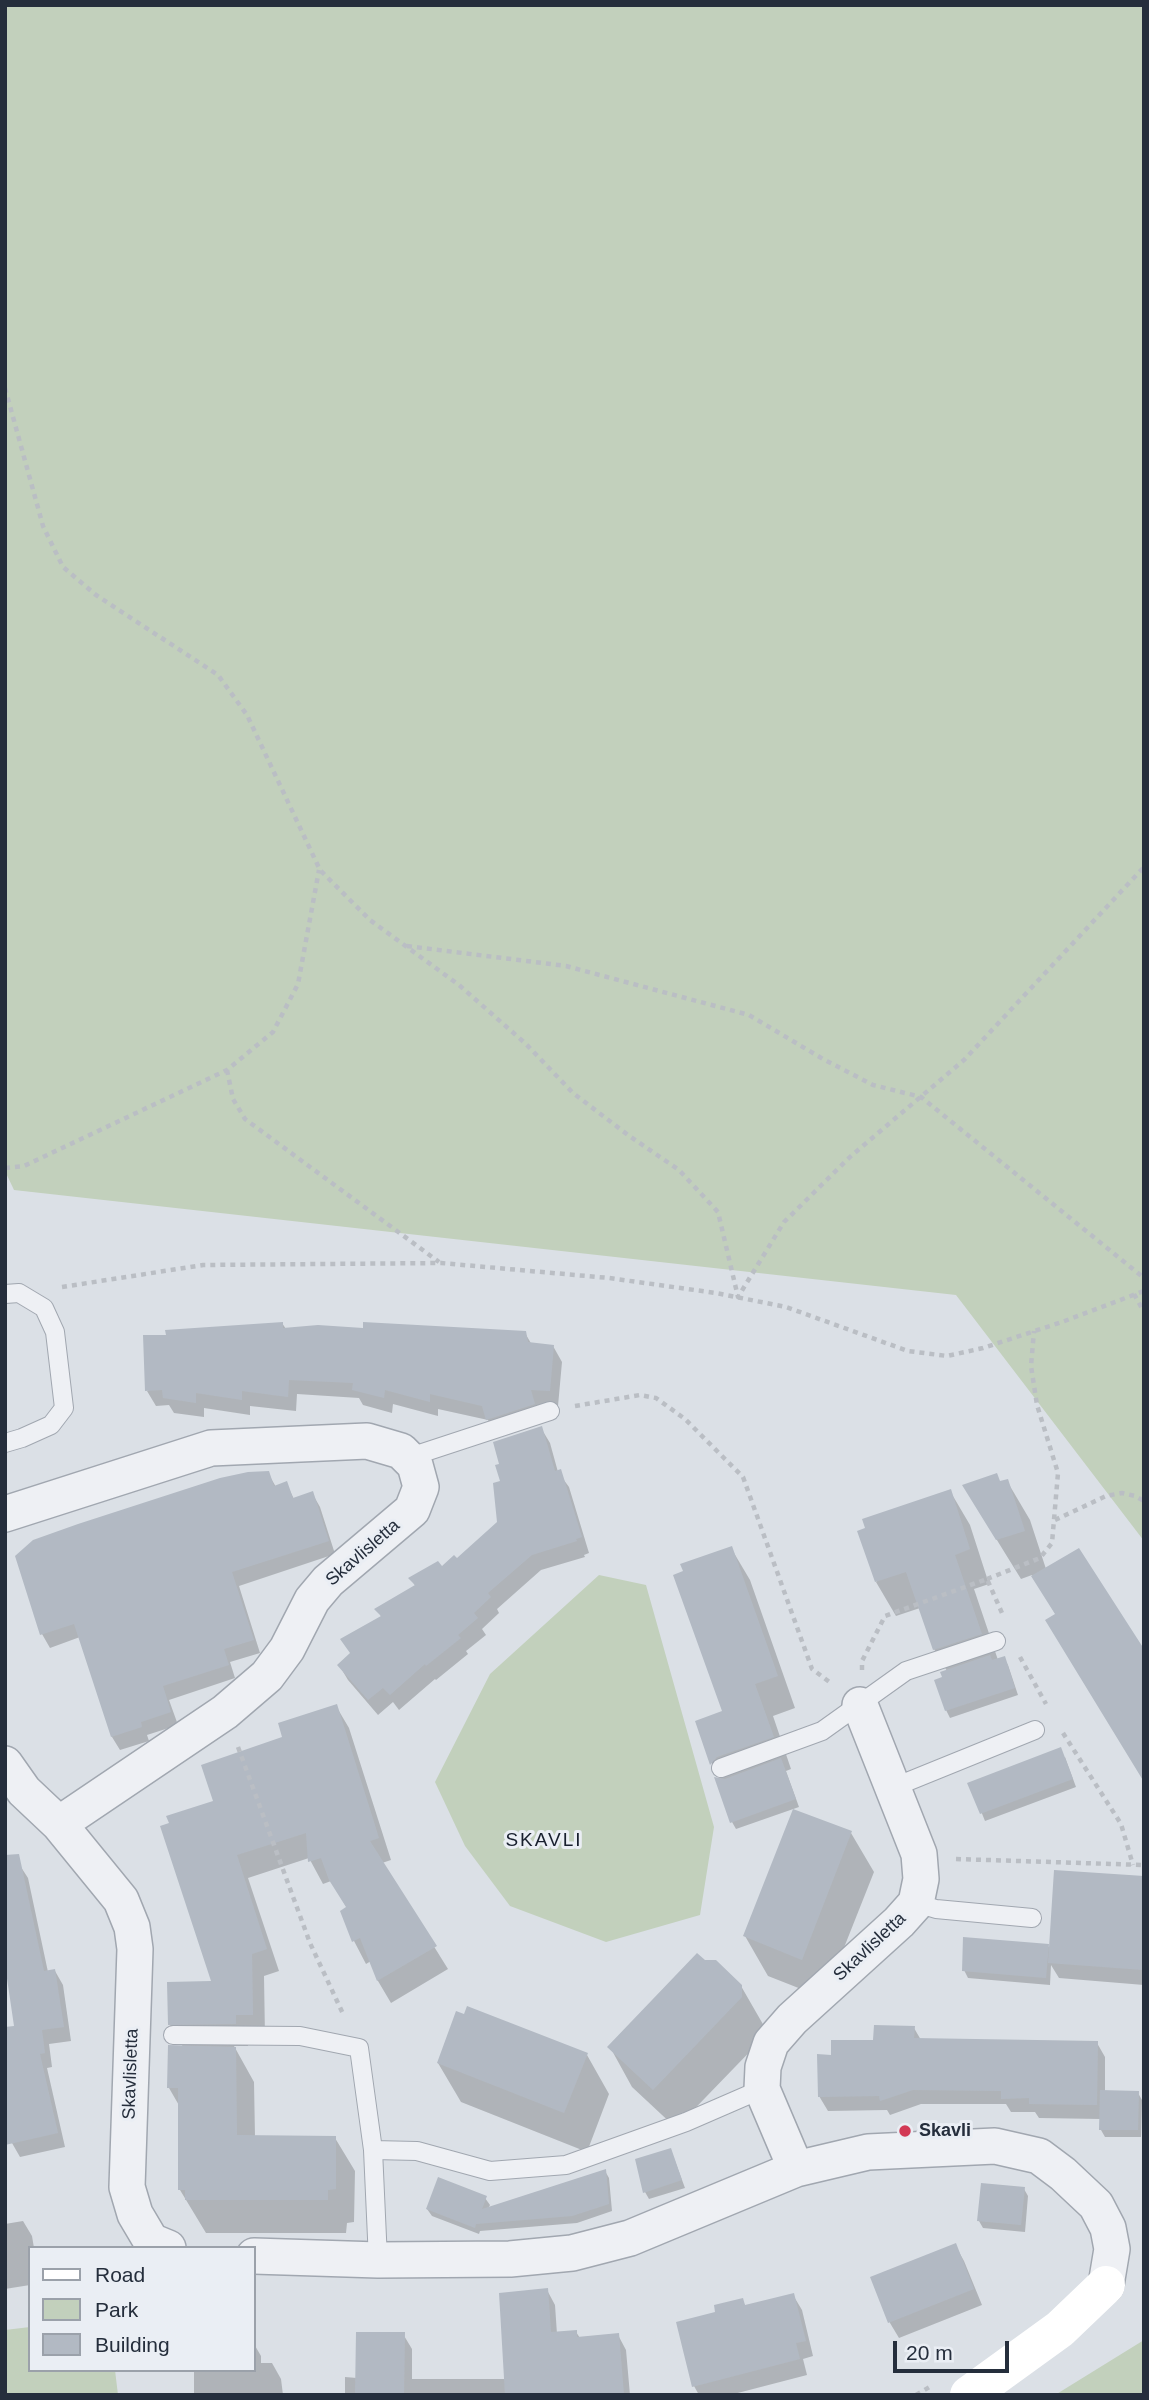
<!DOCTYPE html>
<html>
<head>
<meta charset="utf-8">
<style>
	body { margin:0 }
	#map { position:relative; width:1149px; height:2400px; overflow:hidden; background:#dbe0e6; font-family:Helvetica,sans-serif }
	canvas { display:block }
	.frame { position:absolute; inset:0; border:7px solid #252e3c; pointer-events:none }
	.legend { position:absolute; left:28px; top:2246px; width:228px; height:126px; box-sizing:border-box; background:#eaeef4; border:2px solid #9ba1aa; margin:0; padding:9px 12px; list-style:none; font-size:21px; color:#252e3c }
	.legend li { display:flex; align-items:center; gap:14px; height:35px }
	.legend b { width:35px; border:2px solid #9ba1aa }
	.scale { position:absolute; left:893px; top:2341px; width:116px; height:32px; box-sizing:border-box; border:4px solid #252e3c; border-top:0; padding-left:9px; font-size:21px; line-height:24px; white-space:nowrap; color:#252e3c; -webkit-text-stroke:5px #eaeef4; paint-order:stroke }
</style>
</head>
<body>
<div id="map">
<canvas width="1149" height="2400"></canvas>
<div class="frame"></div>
<ul class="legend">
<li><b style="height:9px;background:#fff"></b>Road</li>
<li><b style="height:19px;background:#c2d0bc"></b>Park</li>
<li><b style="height:19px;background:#b2b9c3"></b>Building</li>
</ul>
<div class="scale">20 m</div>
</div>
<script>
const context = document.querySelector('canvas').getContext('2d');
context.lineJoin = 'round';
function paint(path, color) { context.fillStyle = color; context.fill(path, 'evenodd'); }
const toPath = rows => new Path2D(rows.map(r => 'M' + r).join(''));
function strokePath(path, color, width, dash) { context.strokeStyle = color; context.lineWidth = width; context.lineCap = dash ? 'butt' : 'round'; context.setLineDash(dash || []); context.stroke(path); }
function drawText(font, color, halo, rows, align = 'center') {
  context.font = font + ' Helvetica,sans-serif'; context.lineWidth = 6; context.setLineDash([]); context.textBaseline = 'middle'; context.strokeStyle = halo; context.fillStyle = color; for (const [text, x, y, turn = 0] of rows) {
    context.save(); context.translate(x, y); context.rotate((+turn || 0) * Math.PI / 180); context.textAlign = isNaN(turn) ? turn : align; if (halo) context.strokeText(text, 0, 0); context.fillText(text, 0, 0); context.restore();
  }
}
paint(toPath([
	[5,5,1144,5,1144,1541,956,1295,14,1190,5,1171],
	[599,1575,646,1585,714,1827,700,1915,606,1942,510,1906,465,1846,435,1782,490,1674],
	[30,2327,30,2370,115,2370,118,2395,5,2395,5,2330],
	[1144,2340,1144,2395,1055,2395]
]), '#c2d0bc');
paint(toPath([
	[282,1323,286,1329,525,1333,532,1345,553,1346,562,1362,558,1406,539,1405,543,1419,496,1435,488,1420,438,1409,438,1416,393,1404,392,1413,363,1405,359,1398,297,1394,296,1411,250,1406,250,1415,204,1408,204,1417,174,1413,169,1405,156,1406,147,1391],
	[541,1428,550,1443,558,1472,569,1487,589,1553,584,1555,585,1557,541,1570,497,1609,499,1613,482,1629,486,1635,466,1651,468,1654,436,1680,435,1679,399,1710,393,1702,378,1715,348,1680,339,1665,351,1654,382,1618,377,1609,416,1587,411,1579,457,1561,499,1523,502,1482],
	[268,1473,276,1487,286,1483,294,1499,312,1493,320,1507,335,1554,239,1586,260,1653,230,1662,235,1678,169,1700,178,1725,147,1735,149,1741,120,1750,112,1737,80,1637,50,1648,42,1634],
	[1007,1481,1030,1520,1046,1569,1056,1615,1032,1575,1021,1579,987,1524,1001,1483],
	[950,1491,970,1525,989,1584,974,1589,998,1660,1004,1658,1008,1665,1018,1695,950,1718,946,1710,944,1678,947,1671,934,1649,920,1608,896,1616,876,1582],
	[731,1548,750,1580,795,1708,773,1716,791,1769,786,1771,799,1807,736,1829,732,1822,721,1780,712,1764,697,1722,724,1712],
	[336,1706,349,1728,391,1860,382,1863,448,1969,391,2003,378,1981,371,1961,366,1964,354,1941,342,1912,347,1908,331,1881,323,1884,309,1858,248,1878,279,1971,264,1976,265,2037,248,2037,248,2046,234,2046,254,2082,255,2137,335,2138,355,2171,354,2222,347,2223,346,2233,206,2233,180,2190,180,2107,169,2088,170,2047,183,2047,170,2025,213,1983,215,1802,284,1738],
	[1065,1757,1076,1787,985,1821,970,1784],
	[851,1833,874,1872,824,1998,768,1976,745,1936],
	[19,1864,28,1878,48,1972,55,1971,63,1985,71,2041,49,2044,52,2067,47,2068,65,2147,20,2157,12,2143,5,2111,16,2027],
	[1144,1881,1144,1985,1059,1978,1051,1965,1050,1985,968,1978,964,1970,1048,1946,1051,1950],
	[741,1986,764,2026,764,2037,676,2128,632,2087,610,2047],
	[914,2028,921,2040,1097,2043,1105,2057,1105,2092,1138,2093,1142,2100,1141,2137,1105,2137,1101,2130,1101,2119,1039,2118,1035,2112,1011,2112,1006,2104,921,2104,890,2115,887,2110,828,2111,819,2096,833,2056],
	[587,2055,609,2094,587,2152,461,2102,438,2063],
	[671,2150,685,2188,649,2199,645,2192],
	[605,2171,609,2178,612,2211,577,2223,480,2231,479,2234,432,2216,427,2209,485,2198,490,2205,488,2209],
	[1024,2189,1028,2196,1025,2232,983,2228,979,2221],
	[23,2221,32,2236,34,2248,30,2248,30,2285,5,2289,5,2224],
	[955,2245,964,2261,982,2305,899,2338,890,2323,872,2278],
	[547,2290,555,2305,557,2334,576,2332,580,2338,618,2335,626,2350,630,2395,345,2395,345,2377,357,2378,403,2334,412,2349,412,2379,506,2379],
	[793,2295,802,2310,813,2356,803,2359,807,2375,730,2395,699,2395,694,2386,717,2313,742,2300,746,2307],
	[254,2344,261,2356,261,2363,272,2363,281,2379,283,2395,194,2395,194,2370,254,2370]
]), '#0003');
paint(toPath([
	[283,1322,283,1328,318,1325,363,1328,363,1322,526,1331,528,1342,554,1345,550,1391,531,1390,535,1404,486,1420,482,1406,430,1394,430,1402,385,1390,384,1398,352,1390,353,1383,289,1380,288,1397,242,1391,242,1400,196,1393,196,1403,163,1398,162,1390,145,1391,143,1335,166,1335,165,1330],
	[542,1426,555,1471,561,1469,582,1537,576,1539,577,1541,532,1555,488,1593,491,1597,474,1613,478,1618,458,1635,461,1638,426,1666,425,1664,390,1695,383,1688,368,1700,337,1665,350,1653,340,1639,381,1616,374,1609,415,1585,408,1578,438,1561,442,1566,454,1555,457,1558,497,1522,493,1483,500,1481,495,1465,499,1464,493,1442],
	[269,1471,274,1486,287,1481,293,1498,313,1491,329,1541,232,1572,254,1640,224,1649,229,1665,163,1686,171,1712,141,1722,142,1727,111,1737,74,1624,40,1635,15,1556,33,1540,78,1524,220,1478,248,1472],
	[997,1473,1000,1481,1008,1479,1025,1531,996,1540,962,1485],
	[951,1489,970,1549,955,1555,982,1634,933,1650,906,1572,875,1582,857,1531,865,1528,862,1519],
	[732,1546,778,1676,755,1684,774,1737,717,1757,710,1765,695,1721,722,1711,673,1575,683,1571,680,1564],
	[1079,1548,1144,1649,1144,1782,1045,1620,1055,1614,1031,1576],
	[990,1655,992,1660,1005,1656,1015,1688,945,1711,934,1680,942,1677,940,1672],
	[337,1704,379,1838,370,1841,437,1946,377,1981,360,1938,352,1942,340,1911,346,1907,329,1880,321,1858,308,1862,306,1833,237,1855,267,1949,252,1954,253,2015,236,2015,236,2024,168,2025,167,1982,211,1981,160,1826,169,1823,166,1816,213,1801,201,1765,282,1737,278,1723],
	[1061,1747,1073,1779,980,1814,967,1783],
	[781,1758,796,1799,730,1823,714,1777,725,1779],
	[793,1809,852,1831,802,1960,743,1936],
	[19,1854,44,1971,55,1969,64,2027,42,2030,45,2053,40,2054,58,2133,5,2145,5,2027,14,2026,5,1965,5,1855],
	[1054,1870,1144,1876,1144,1970,1048,1963],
	[963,1937,1049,1944,1046,1978,962,1971],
	[697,1953,705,1960,716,1960,742,1985,742,1997,653,2090,607,2047],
	[467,2006,588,2053,564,2113,437,2063,456,2011,464,2014],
	[874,2025,915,2026,914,2038,1098,2041,1097,2105,1029,2104,1029,2098,1001,2099,1001,2091,913,2090,880,2101,879,2096,818,2097,817,2054,831,2055,831,2040,873,2040],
	[168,2045,236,2047,237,2135,336,2136,336,2189,328,2190,328,2200,185,2200,185,2190,178,2190,178,2088,167,2088],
	[1100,2090,1139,2091,1138,2130,1099,2130],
	[671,2148,682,2180,643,2193,635,2159],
	[606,2169,609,2204,572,2216,476,2224,475,2228,426,2209,438,2177,487,2196,482,2209],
	[981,2183,1025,2187,1021,2225,977,2221],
	[956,2243,974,2289,888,2323,870,2277],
	[548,2288,551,2332,577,2330,577,2337,619,2333,624,2395,505,2395,499,2293],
	[794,2293,806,2341,796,2343,800,2359,692,2387,676,2322,715,2312,714,2305,743,2298,745,2305],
	[356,2332,405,2332,404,2395,355,2395]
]), '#b2b9c3');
const lane = toPath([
	[5,1294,19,1293,44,1308,55,1332,64,1408,51,1425,22,1438,5,1443],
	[407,1458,550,1411],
	[721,1768,822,1731,906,1671,996,1641],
	[892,1788,1035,1730],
	[916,1903,936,1909,1032,1918],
	[173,2035,300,2036,359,2048,373,2150,378,2260],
	[373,2150,417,2151,490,2171,566,2165,686,2122,762,2089]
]);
const street = toPath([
	[5,1514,211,1448,367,1441,401,1451,415,1465,421,1487,412,1510,328,1581,312,1600,287,1649,267,1676,225,1712,59,1824],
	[5,1764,24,1791,59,1824,121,1900,132,1927,135,1949,127,2187,135,2214,151,2241,168,2248],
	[796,2169,762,2089,763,2067,771,2043,792,2019,899,1922,916,1903,921,1879,919,1854,860,1705],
	[254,2256,378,2260,510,2259,572,2253,630,2238,796,2169,868,2152,995,2146,1039,2156,1063,2174,1096,2205,1108,2228,1112,2249,1106,2285]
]);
strokePath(lane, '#a1a7b0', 20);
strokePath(street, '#a1a7b0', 38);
strokePath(toPath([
	[5,388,43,526,63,567,96,595,218,675,247,715,320,870,370,920,459,985,526,1044,573,1093,628,1135,679,1170,718,1212,738,1297,784,1222,851,1156,964,1060,1144,867],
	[407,946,566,966,749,1015,823,1059,873,1085,921,1097,1144,1278],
	[227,1070,233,1099,245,1119,439,1262],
	[5,1168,24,1166,227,1070,273,1032,298,984,319,870],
	[62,1287,203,1265,441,1263,609,1278,716,1293,786,1307,908,1351,947,1356,983,1348,1062,1322,1144,1291],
	[1134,1294,1144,1312],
	[575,1406,640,1395,656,1398,685,1419,743,1477,812,1669,832,1684],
	[1055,1520,1106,1496,1122,1493,1135,1496,1144,1501],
	[987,1579,1040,1558,1052,1543,1058,1473,1037,1405,1031,1366,1034,1331],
	[1020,1657,1046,1704],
	[862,1670,862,1661,885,1616,987,1579,1002,1613],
	[1063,1733,1121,1824,1133,1865],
	[238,1747,310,1943,344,2016],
	[956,1859,1144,1865],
	[916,2395,933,2385]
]), '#babec4', 4.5, [5, 5]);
strokePath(lane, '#eef0f4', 18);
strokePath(street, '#eef0f4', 35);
strokePath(toPath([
	[969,2395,1060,2329,1106,2285]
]), '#fff', 38);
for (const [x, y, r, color] of [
	[905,2131,7,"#d23955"]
]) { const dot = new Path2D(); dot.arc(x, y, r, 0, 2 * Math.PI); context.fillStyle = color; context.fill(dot); strokePath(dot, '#eaeef4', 2.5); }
drawText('18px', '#252e3c', '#eaeef4', [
	["Skavlisletta",363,1553,-41],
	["Skavlisletta",870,1947,-43],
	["Skavlisletta",131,2074,-88]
]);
drawText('bold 18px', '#252e3c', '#eaeef4', [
	["Skavli",919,2131]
], 'left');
context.letterSpacing = '2px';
drawText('19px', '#171f2d', '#eaeef4', [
	["SKAVLI",544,1841]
]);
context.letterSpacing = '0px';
</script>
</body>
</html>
